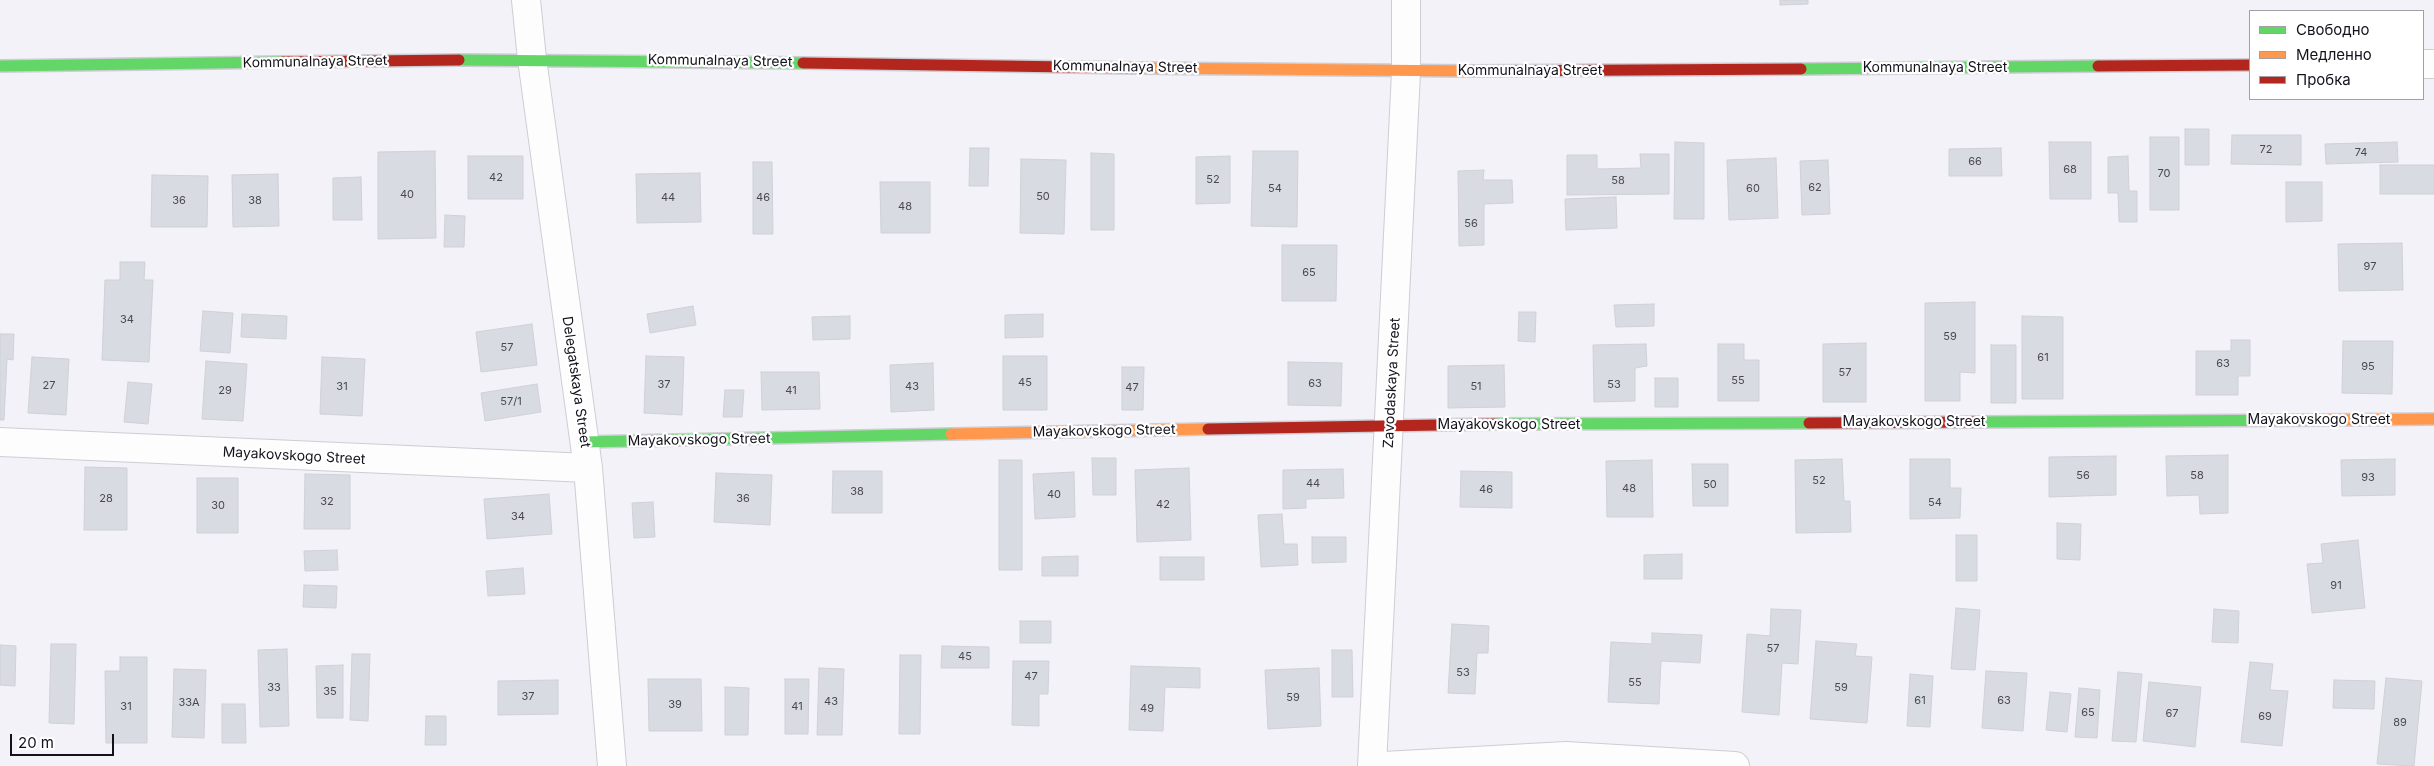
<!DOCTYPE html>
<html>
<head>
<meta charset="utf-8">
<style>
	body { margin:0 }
	#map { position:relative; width:2434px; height:766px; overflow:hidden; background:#f3f2f8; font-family:Inter,sans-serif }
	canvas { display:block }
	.legend { position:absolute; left:2249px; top:10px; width:175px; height:90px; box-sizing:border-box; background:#fff; border:1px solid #a1a0a4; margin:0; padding:6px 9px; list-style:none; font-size:15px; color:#13121b }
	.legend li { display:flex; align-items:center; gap:10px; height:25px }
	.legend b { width:25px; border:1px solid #a1a0a4 }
	.scale { position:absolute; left:10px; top:734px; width:104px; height:22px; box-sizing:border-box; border:2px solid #13121b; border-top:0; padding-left:6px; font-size:15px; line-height:18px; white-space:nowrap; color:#13121b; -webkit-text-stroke:4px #fff; paint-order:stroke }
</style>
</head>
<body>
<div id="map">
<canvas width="2434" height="766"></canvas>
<ul class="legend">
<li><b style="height:6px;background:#63d668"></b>Свободно</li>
<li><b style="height:6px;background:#ff974d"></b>Медленно</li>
<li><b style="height:6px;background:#b3261e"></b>Пробка</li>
</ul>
<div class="scale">20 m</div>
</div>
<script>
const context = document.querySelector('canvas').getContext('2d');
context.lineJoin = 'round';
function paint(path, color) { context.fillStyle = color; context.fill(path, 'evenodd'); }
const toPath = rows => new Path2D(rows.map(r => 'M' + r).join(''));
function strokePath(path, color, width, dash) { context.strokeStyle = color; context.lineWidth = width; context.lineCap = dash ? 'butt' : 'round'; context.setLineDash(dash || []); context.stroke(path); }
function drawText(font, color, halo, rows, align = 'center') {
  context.font = font + ' Inter,sans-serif'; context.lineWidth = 4.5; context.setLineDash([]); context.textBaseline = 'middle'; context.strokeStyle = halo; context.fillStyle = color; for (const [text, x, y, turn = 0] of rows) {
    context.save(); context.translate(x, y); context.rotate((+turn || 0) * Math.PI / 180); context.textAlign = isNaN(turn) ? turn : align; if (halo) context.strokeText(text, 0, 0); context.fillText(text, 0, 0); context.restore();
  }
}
const building = toPath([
	[1780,0,1808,0,1808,4,1780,5,1780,0],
	[2185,129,2209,129,2209,165,2185,165,2185,129],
	[2232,135,2301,135,2301,165,2231,164,2232,135],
	[2150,137,2179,137,2179,210,2150,210,2150,137],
	[1675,142,1704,143,1704,219,1674,219,1675,142],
	[2049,142,2091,142,2091,199,2050,199,2049,142],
	[2397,142,2398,162,2326,164,2325,144,2397,142],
	[970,148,989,148,988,186,969,186,970,148],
	[2001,148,2002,176,1949,176,1949,149,2001,148],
	[435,151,436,238,378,239,378,152,435,151],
	[1253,151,1298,151,1297,227,1251,226,1253,151],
	[1091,153,1114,154,1114,230,1091,230,1091,153],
	[1640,154,1669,154,1669,194,1567,195,1567,155,1597,155,1597,169,1641,168,1640,154],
	[468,156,523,156,523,199,468,199,468,156],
	[1230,156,1230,203,1196,204,1196,157,1230,156],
	[2128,156,2129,191,2137,191,2137,222,2119,222,2118,193,2108,193,2108,157,2128,156],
	[1776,158,1778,218,1729,220,1727,160,1776,158],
	[1021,159,1066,160,1064,234,1020,233,1021,159],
	[1828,160,1830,214,1802,215,1800,161,1828,160],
	[753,162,772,162,773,234,753,234,753,162],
	[2380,165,2434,165,2434,194,2380,194,2380,165],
	[1484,170,1483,180,1512,180,1513,203,1484,204,1484,245,1459,246,1458,171,1484,170],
	[700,173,701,222,637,223,636,174,700,173],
	[278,174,279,226,233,227,232,175,278,174],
	[152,175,208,176,207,227,151,227,152,175],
	[361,177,362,220,333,220,333,178,361,177],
	[880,182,930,182,930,233,881,233,880,182],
	[2286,182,2322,182,2322,221,2286,222,2286,182],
	[1616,197,1617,228,1566,230,1565,199,1616,197],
	[445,215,465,216,464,247,444,247,445,215],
	[2402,243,2403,290,2339,291,2338,244,2402,243],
	[1282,245,1337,245,1336,301,1282,301,1282,245],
	[120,262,145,262,144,280,153,280,149,362,102,360,105,280,120,280,120,262],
	[1975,302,1975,373,1960,372,1960,401,1925,401,1925,303,1975,302],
	[1654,304,1654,326,1616,327,1614,305,1654,304],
	[693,306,696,325,650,333,647,314,693,306],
	[203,311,233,313,230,353,200,351,203,311],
	[1519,312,1536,312,1535,342,1518,341,1519,312],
	[242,314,287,316,286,339,241,337,242,314],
	[1043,314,1043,337,1005,338,1005,315,1043,314],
	[850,316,850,339,813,340,812,317,850,316],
	[2022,316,2063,317,2063,399,2022,399,2022,316],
	[532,324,537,365,481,372,476,332,532,324],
	[0,334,14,334,13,360,7,359,4,420,0,420,0,334],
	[2231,340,2250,340,2250,376,2238,376,2238,395,2196,395,2196,351,2231,351,2231,340],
	[2343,341,2393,341,2392,394,2342,393,2343,341],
	[1866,343,1866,402,1823,402,1823,344,1866,343],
	[1646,344,1647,366,1635,368,1635,401,1594,402,1593,345,1646,344],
	[1718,344,1744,344,1744,360,1759,360,1759,401,1718,401,1718,344],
	[1991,345,2016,345,2016,403,1991,403,1991,345],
	[646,356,684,357,682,415,644,413,646,356],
	[1003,356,1047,356,1047,410,1003,410,1003,356],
	[32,357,69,359,66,415,28,413,32,357],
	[322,357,365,359,362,416,320,414,322,357],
	[206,361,247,364,243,421,202,419,206,361],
	[1288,362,1342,363,1341,406,1288,405,1288,362],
	[933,363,934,410,891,412,890,365,933,363],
	[1504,365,1505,407,1448,408,1448,366,1504,365],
	[1122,367,1144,367,1143,410,1122,410,1122,367],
	[761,372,819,372,820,409,762,410,761,372],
	[1655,378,1678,378,1678,407,1655,407,1655,378],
	[128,382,152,384,148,424,124,422,128,382],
	[537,384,541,412,485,421,481,393,537,384],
	[725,390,744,390,742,417,723,417,725,390],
	[2228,455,2228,513,2200,514,2199,495,2167,496,2166,456,2228,455],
	[2116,456,2116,495,2049,497,2049,457,2116,456],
	[1092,458,1116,458,1116,495,1093,495,1092,458],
	[1842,459,1844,501,1850,501,1851,532,1796,533,1795,460,1842,459],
	[1910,459,1950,459,1950,488,1961,488,1960,518,1910,519,1910,459],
	[2395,459,2395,495,2342,496,2341,460,2395,459],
	[999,460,1022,460,1022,570,999,570,999,460],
	[1652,460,1653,517,1607,517,1606,461,1652,460],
	[1692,464,1728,464,1728,506,1693,506,1692,464],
	[85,467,127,468,127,530,84,530,85,467],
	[1189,468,1191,540,1137,542,1135,470,1189,468],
	[1343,469,1344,498,1306,499,1306,508,1283,509,1283,470,1343,469],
	[833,471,882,471,882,513,832,513,833,471],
	[1461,471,1512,472,1512,508,1460,507,1461,471],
	[1074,472,1075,517,1035,519,1033,474,1074,472],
	[716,473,772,475,770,525,714,522,716,473],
	[305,474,350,475,350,529,304,529,305,474],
	[197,478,238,478,238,533,197,533,197,478],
	[549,494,552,534,487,539,484,499,549,494],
	[653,502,655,537,634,538,632,503,653,502],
	[1282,514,1284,544,1297,544,1298,565,1261,567,1258,515,1282,514],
	[2057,523,2081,524,2080,560,2057,559,2057,523],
	[1956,535,1977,535,1977,581,1956,581,1956,535],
	[1312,537,1346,537,1346,562,1312,563,1312,537],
	[2358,540,2365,608,2312,613,2307,564,2323,563,2321,544,2358,540],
	[337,550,338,570,305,571,304,551,337,550],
	[1682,554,1682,579,1644,579,1644,555,1682,554],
	[1078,556,1078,576,1042,576,1042,557,1078,556],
	[1160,557,1204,557,1204,580,1160,580,1160,557],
	[523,568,525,594,488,596,486,571,523,568],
	[304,585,337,586,336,608,303,607,304,585],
	[1956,608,1980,610,1975,670,1951,669,1956,608],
	[1771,609,1801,610,1798,664,1782,663,1779,715,1742,712,1747,634,1770,636,1771,609],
	[2214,609,2239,611,2238,643,2212,642,2214,609],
	[1020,621,1051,621,1051,643,1020,643,1020,621],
	[1452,624,1489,626,1488,653,1477,653,1475,694,1448,693,1452,624],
	[1652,633,1702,635,1700,663,1661,661,1659,704,1608,702,1611,642,1652,644,1652,633],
	[1816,641,1857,644,1855,656,1872,657,1867,723,1810,719,1816,641],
	[51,644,76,644,74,724,49,723,51,644],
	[0,645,16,646,15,686,0,685,0,645],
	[942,646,989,647,989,668,941,668,942,646],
	[287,649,289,726,260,727,258,650,287,649],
	[1332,650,1352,650,1353,697,1332,697,1332,650],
	[352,654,370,654,368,721,350,720,352,654],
	[900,655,921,655,920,734,899,734,900,655],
	[120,657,147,657,147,743,106,743,105,671,120,671,120,657],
	[1013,661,1049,661,1048,694,1039,694,1039,726,1012,725,1013,661],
	[2250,662,2273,664,2270,690,2288,691,2282,746,2241,742,2250,662],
	[343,665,343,718,317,718,316,666,343,665],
	[1131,666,1200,668,1200,688,1165,687,1163,731,1129,730,1131,666],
	[819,668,844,669,842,735,817,735,819,668],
	[1319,668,1321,726,1268,729,1265,670,1319,668],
	[174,669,206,670,204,738,172,737,174,669],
	[1986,671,2027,673,2023,731,1982,728,1986,671],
	[2118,672,2142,674,2136,742,2112,741,2118,672],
	[1910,674,1933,676,1930,727,1907,726,1910,674],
	[2386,678,2422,681,2414,766,2377,764,2386,678],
	[648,679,701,679,702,731,649,731,648,679],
	[785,679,809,679,808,734,785,734,785,679],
	[558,680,558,714,498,715,498,681,558,680],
	[2334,680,2375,681,2374,709,2333,708,2334,680],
	[2149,682,2201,687,2195,747,2143,741,2149,682],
	[725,687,749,688,748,735,725,735,725,687],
	[2079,688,2100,690,2097,738,2075,737,2079,688],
	[2050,692,2071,694,2067,732,2046,730,2050,692],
	[222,704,245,704,246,743,222,743,222,704],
	[426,716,446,716,446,745,425,745,426,716]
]);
paint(building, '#d9dbe2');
strokePath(building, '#cfd0d8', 1);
const street = toPath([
	[526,0,532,59,588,468,612,766],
	[2423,64,2434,64],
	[0,442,588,468],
	[1372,766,1406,72,1406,0],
	[1384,766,1566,756,1735,766]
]);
const fast = toPath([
	[459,60,803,63],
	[0,66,282,62],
	[1801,69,2098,66],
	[1976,422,2325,420],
	[1496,424,1809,423],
	[584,442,951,434]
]);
const slow = toPath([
	[1136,68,1473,71],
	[2325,420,2434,419],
	[951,434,1208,429]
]);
const jam = toPath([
	[282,62,459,60],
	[803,63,1136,68],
	[2098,66,2250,65],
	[1473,71,1801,69],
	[1809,423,1976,422],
	[1208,429,1496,424]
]);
strokePath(street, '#cecdd4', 30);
strokePath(fast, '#cecdd4', 14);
strokePath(slow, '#cecdd4', 14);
strokePath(jam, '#cecdd4', 14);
strokePath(street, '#fdfdfe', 28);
strokePath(fast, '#63d668', 11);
strokePath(slow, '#ff974d', 11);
strokePath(jam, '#b3261e', 11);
drawText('11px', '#484850', null, [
	["72",2266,150],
	["74",2361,153],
	["66",1975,162],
	["68",2070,170],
	["70",2164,174],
	["42",496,178],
	["52",1213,180],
	["58",1618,181],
	["62",1815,188],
	["54",1275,189],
	["60",1753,189],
	["40",407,195],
	["50",1043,197],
	["44",668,198],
	["46",763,198],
	["36",179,201],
	["38",255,201],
	["48",905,207],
	["56",1471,224],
	["97",2370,267],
	["65",1309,273],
	["34",127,320],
	["59",1950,337],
	["57",507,348],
	["61",2043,358],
	["63",2223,364],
	["95",2368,367],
	["57",1845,373],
	["55",1738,381],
	["45",1025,383],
	["63",1315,384],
	["37",664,385],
	["53",1614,385],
	["27",49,386],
	["31",342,387],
	["43",912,387],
	["51",1476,387],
	["47",1132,388],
	["29",225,391],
	["41",791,391],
	["57/1",511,402],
	["56",2083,476],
	["58",2197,476],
	["93",2368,478],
	["52",1819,481],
	["44",1313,484],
	["50",1710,485],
	["48",1629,489],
	["46",1486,490],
	["38",857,492],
	["40",1054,495],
	["28",106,499],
	["36",743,499],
	["32",327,502],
	["54",1935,503],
	["42",1163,505],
	["30",218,506],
	["34",518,517],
	["91",2336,586],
	["57",1773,649],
	["45",965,657],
	["53",1463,673],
	["47",1031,677],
	["55",1635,683],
	["33",274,688],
	["59",1841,688],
	["35",330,692],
	["37",528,697],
	["59",1293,698],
	["61",1920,701],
	["63",2004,701],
	["43",831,702],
	["33А",189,703],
	["39",675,705],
	["31",126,707],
	["41",797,707],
	["49",1147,709],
	["65",2088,713],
	["67",2172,714],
	["69",2265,717],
	["89",2400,723]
]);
drawText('14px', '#13121b', '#fff', [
	["Kommunalnaya Street",720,61,1],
	["Kommunalnaya Street",315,62,-1],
	["Kommunalnaya Street",1125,67,1],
	["Kommunalnaya Street",1935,68],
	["Kommunalnaya Street",1530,71],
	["Delegatskaya Street",576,382,82],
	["Zavodaskaya Street",1392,383,-87],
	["Mayakovskogo Street",2319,420],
	["Mayakovskogo Street",1914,422],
	["Mayakovskogo Street",1509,425],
	["Mayakovskogo Street",1104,431,-1],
	["Mayakovskogo Street",699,440,-1],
	["Mayakovskogo Street",294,456,3]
]);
</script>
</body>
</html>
